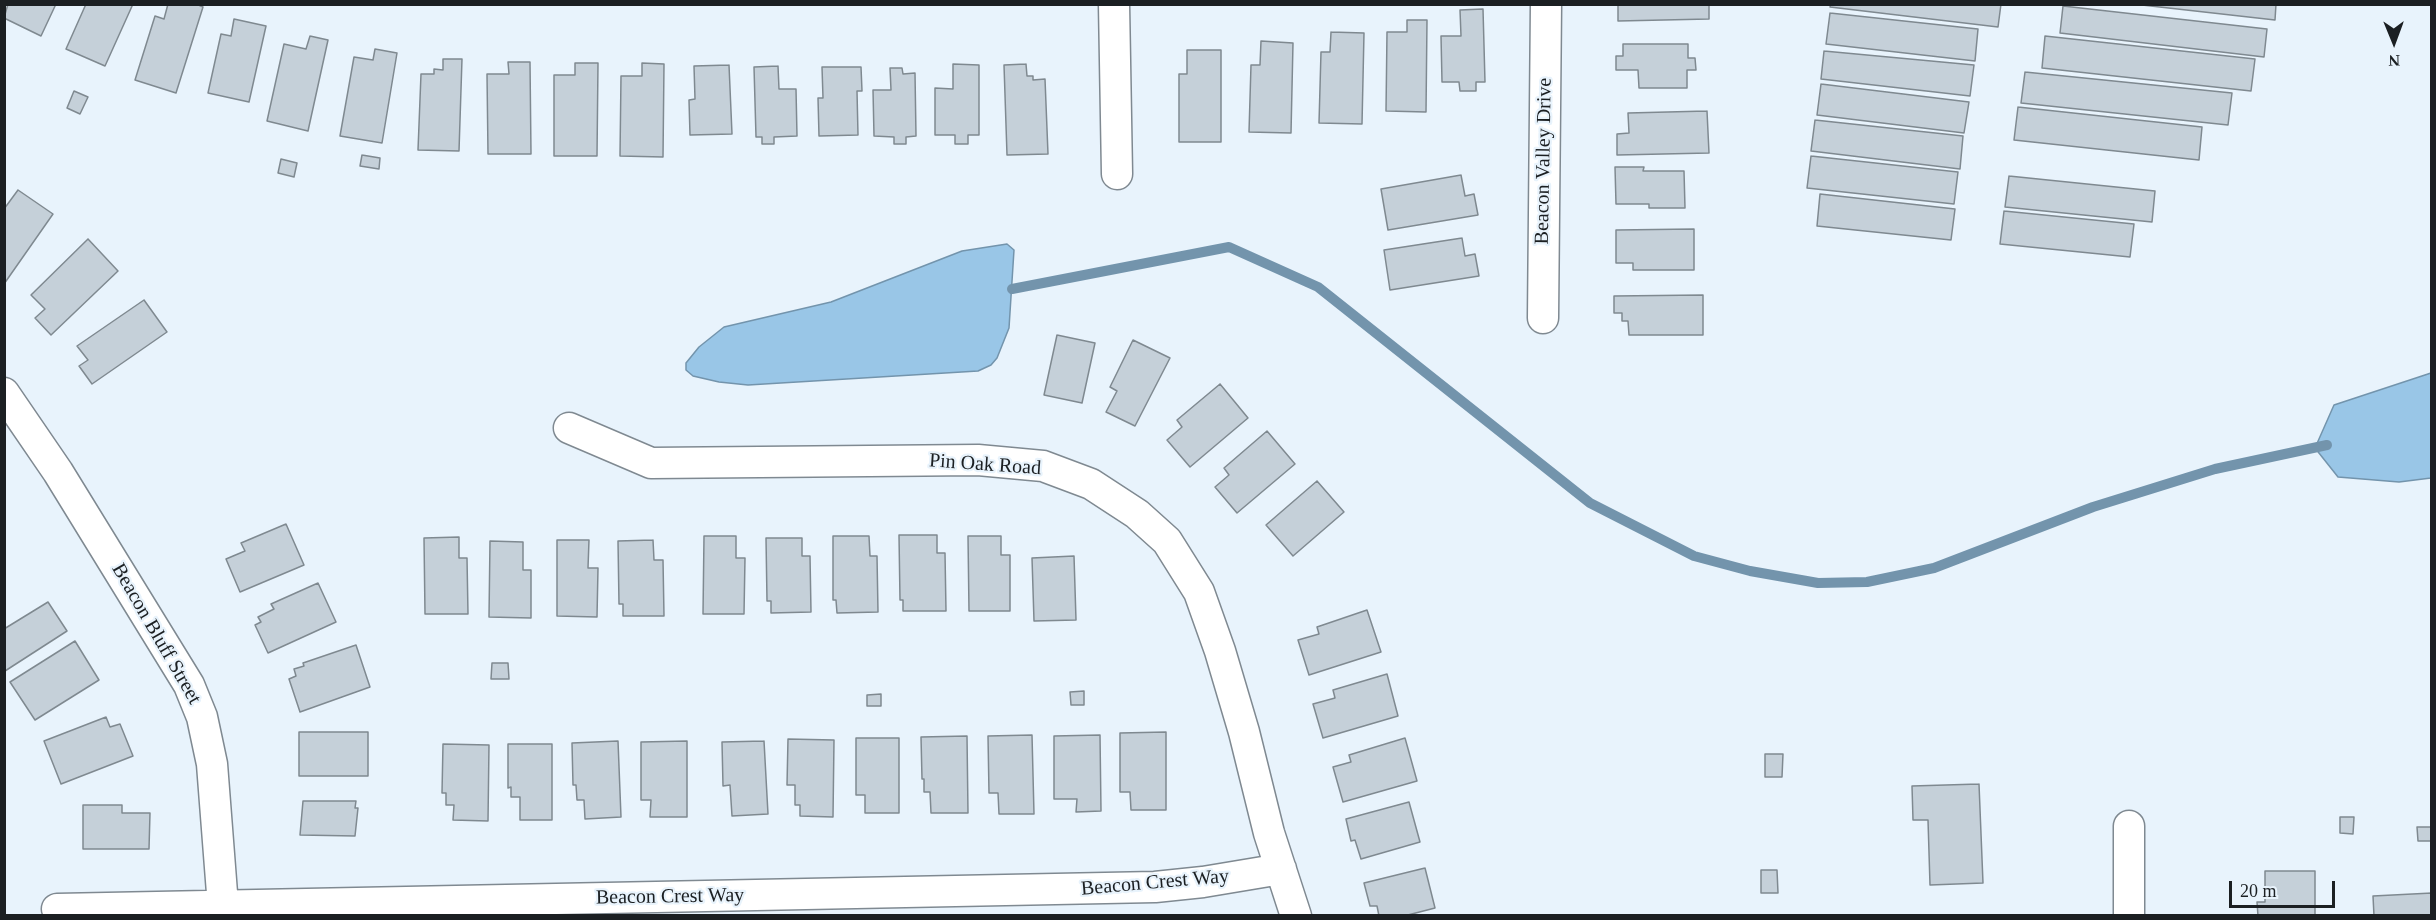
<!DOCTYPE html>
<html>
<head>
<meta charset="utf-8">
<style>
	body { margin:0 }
	#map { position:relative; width:2436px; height:920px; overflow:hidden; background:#e8f3fc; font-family:Georgia,serif }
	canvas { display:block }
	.frame { position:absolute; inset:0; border:6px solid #1b1f22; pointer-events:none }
	.north { position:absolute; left:2364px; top:12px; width:60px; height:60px; -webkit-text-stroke:4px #e8f3fc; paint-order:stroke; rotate:179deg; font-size:16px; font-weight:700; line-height:24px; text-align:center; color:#1b1f22 }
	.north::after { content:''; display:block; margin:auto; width:21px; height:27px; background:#1b1f22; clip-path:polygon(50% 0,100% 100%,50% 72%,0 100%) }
	.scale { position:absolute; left:2229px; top:881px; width:106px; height:27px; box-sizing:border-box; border:3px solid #1b1f22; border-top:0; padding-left:8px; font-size:18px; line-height:21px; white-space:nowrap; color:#1b1f22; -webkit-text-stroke:4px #e8f3fc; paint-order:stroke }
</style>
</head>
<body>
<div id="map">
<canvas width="2436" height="920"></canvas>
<div class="frame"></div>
<div class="north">N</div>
<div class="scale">20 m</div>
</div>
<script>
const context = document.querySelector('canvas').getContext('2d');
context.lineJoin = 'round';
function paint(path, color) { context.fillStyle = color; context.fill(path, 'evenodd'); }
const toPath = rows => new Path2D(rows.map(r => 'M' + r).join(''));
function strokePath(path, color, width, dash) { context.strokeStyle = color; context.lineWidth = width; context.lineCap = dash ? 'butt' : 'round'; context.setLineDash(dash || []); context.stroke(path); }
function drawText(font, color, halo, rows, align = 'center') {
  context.font = font + ' Georgia,serif'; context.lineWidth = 4.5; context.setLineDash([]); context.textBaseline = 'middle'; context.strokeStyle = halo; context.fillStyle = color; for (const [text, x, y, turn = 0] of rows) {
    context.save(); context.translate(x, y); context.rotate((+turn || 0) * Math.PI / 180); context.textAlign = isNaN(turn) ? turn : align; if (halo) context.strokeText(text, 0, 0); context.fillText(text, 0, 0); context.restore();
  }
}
const water = toPath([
	[1007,244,1014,250,1009,328,997,358,991,365,978,371,748,385,719,382,693,376,686,370,686,363,699,347,724,327,831,302,962,251,1007,244],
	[2431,373,2431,478,2399,482,2338,477,2315,448,2334,405,2431,373]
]);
paint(water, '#99c6e7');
strokePath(water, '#7394ac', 1.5);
strokePath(toPath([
	[1012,289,1229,247,1318,287,1590,503,1694,556,1750,571,1818,583,1867,582,1934,568,2093,507,2215,469,2327,445]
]), '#7394ac', 10);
const building = toPath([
	[8,4,56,4,41,36,4,18,8,4],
	[86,4,133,4,105,66,66,49,86,4],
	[168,4,196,4,203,7,176,93,135,80,155,16,164,19,168,4],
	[1618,4,1709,4,1709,19,1618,21,1618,4],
	[1831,4,2001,4,1998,27,1830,7,1831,4],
	[2133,4,2276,4,2275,20,2133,4],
	[2063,6,2267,29,2264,57,2060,33,2063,6],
	[1483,9,1485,82,1476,82,1476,91,1460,91,1459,82,1442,82,1441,36,1461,36,1460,10,1483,9],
	[1830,13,1978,29,1975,61,1826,44,1830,13],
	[234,19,266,26,249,102,208,93,221,34,231,36,234,19],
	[1407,20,1427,20,1426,112,1386,111,1387,32,1407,32,1407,20],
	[1331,32,1364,33,1362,124,1319,123,1321,52,1330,52,1331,32],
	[310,36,328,40,308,131,267,121,284,44,306,49,310,36],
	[2045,36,2255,59,2251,91,2042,68,2045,36],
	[1261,41,1293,43,1291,133,1249,132,1251,65,1260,65,1261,41],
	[1623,44,1688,44,1688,58,1695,58,1696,70,1687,70,1687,88,1639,88,1638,70,1616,70,1616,56,1623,56,1623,44],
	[375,49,397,53,382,143,340,136,354,57,373,60,375,49],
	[1187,50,1221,50,1221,142,1179,142,1179,74,1187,74,1187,50],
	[1824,51,1974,65,1970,96,1821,79,1824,51],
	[443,59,462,59,459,151,418,150,421,74,434,74,434,69,443,70,443,59],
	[508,62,530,62,531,154,488,154,487,74,509,74,508,62],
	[575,63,598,63,597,156,554,156,554,75,575,75,575,63],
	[642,63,664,64,663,157,620,156,621,76,642,76,642,63],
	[953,64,979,65,979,135,968,135,968,144,955,144,955,135,935,135,935,88,953,89,953,64],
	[1026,64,1027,76,1033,76,1033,80,1045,79,1048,154,1007,155,1004,65,1026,64],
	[729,65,732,134,690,135,689,100,695,99,694,66,729,65],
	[778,66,779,89,796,89,797,136,774,137,774,144,762,144,762,137,756,137,754,67,778,66],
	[822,67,861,67,862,91,857,91,858,135,819,136,818,98,823,98,822,67],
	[890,68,902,68,903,74,915,73,916,136,906,137,906,144,894,144,894,137,874,136,873,90,891,90,890,68],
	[2025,72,2232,93,2228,125,2021,103,2025,72],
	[1821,84,1969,102,1964,133,1817,115,1821,84],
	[74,91,88,97,80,114,67,108,74,91],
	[2018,107,2202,127,2199,160,2014,140,2018,107],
	[1707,111,1709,153,1617,155,1617,134,1629,133,1628,113,1707,111],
	[1815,120,1963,136,1960,169,1811,151,1815,120],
	[362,155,380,158,379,169,360,166,362,155],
	[1811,156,1958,172,1954,204,1807,188,1811,156],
	[281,159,297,163,294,177,278,173,281,159],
	[1615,167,1644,167,1643,171,1684,171,1685,208,1649,208,1649,204,1616,204,1615,167],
	[1461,175,1465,196,1474,194,1478,215,1388,230,1381,189,1461,175],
	[2009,176,2155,191,2152,222,2005,207,2009,176],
	[18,190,53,214,4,284,4,209,18,190],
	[1820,194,1955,209,1951,240,1817,226,1820,194],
	[2004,211,2134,224,2130,257,2000,244,2004,211],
	[1694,229,1694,270,1633,270,1633,263,1616,263,1616,230,1694,229],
	[1462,238,1465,256,1475,254,1479,276,1390,290,1384,250,1462,238],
	[88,239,118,271,51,335,35,318,45,309,31,295,88,239],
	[1703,295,1703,335,1629,335,1628,321,1622,321,1622,313,1614,313,1614,296,1703,295],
	[144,300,167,332,92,384,79,366,88,360,77,346,144,300],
	[1057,335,1095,343,1082,403,1044,395,1057,335],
	[1133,340,1170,358,1135,426,1106,412,1117,391,1110,387,1133,340],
	[1220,384,1248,418,1190,467,1167,440,1182,427,1177,420,1220,384],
	[1267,431,1295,464,1237,513,1215,487,1229,475,1224,468,1267,431],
	[1317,481,1344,512,1293,556,1266,525,1317,481],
	[286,524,304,565,240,592,226,559,245,551,241,543,286,524],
	[899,535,937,535,937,553,945,553,946,611,903,611,903,600,900,600,899,535],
	[704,536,736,536,736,558,745,558,744,614,703,614,704,536],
	[833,536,869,536,870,556,877,556,878,612,837,613,836,600,833,600,833,536],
	[968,536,1001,536,1001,555,1010,555,1010,611,969,611,968,536],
	[459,537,459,558,467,558,468,614,425,614,424,538,459,537],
	[766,538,802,538,802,556,810,556,811,612,771,613,771,601,767,601,766,538],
	[557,540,589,540,588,568,598,568,597,617,557,616,557,540],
	[653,540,654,560,663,560,664,616,623,616,623,604,619,604,618,541,653,540],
	[490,541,523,542,523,570,531,570,531,618,489,617,490,541],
	[1074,556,1076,620,1034,621,1032,558,1074,556],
	[318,583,336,622,268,653,255,625,261,622,258,617,274,609,271,604,318,583],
	[48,602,67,631,5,671,4,629,48,602],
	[1367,610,1381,652,1309,675,1298,640,1319,634,1317,627,1367,610],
	[75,641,99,680,35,720,10,682,75,641],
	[356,645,370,687,300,712,289,679,296,676,294,669,304,666,303,663,356,645],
	[492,663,508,663,509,679,491,679,492,663],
	[1387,674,1398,716,1323,738,1313,704,1335,698,1333,690,1387,674],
	[1084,691,1084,705,1071,705,1070,692,1084,691],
	[881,694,881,706,867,706,867,695,881,694],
	[106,717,110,727,120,724,133,756,61,784,44,741,106,717],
	[299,732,368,732,368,776,299,776,299,732],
	[1166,732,1166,810,1131,810,1130,792,1120,792,1120,733,1166,732],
	[1032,735,1034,814,999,814,998,793,989,793,988,736,1032,735],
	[1100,735,1101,811,1076,812,1077,799,1054,799,1054,736,1100,735],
	[967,736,968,813,931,813,930,792,924,792,924,779,922,779,921,737,967,736],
	[856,738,899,738,899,813,865,813,865,795,856,795,856,738],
	[1405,738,1417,781,1343,802,1333,767,1351,762,1349,755,1405,738],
	[788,739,834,740,833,817,800,816,800,805,795,805,795,785,787,785,788,739],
	[618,741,621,817,585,819,584,800,577,800,576,785,573,785,572,743,618,741],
	[687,741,687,817,650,817,651,800,641,800,641,742,687,741],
	[764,741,768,814,732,816,730,785,723,786,722,742,764,741],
	[443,744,489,745,488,821,453,820,454,805,446,805,446,793,442,793,443,744],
	[508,744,552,744,552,820,520,820,520,797,511,797,511,787,508,788,508,744],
	[1765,754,1783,754,1782,777,1765,777,1765,754],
	[1979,784,1983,883,1930,885,1928,820,1913,820,1912,786,1979,784],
	[303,801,356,801,355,808,358,808,355,836,300,835,303,801],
	[1409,802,1420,842,1361,859,1355,840,1351,841,1346,819,1409,802],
	[83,805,122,805,122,813,150,813,149,849,83,849,83,805],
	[2340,817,2354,817,2353,834,2340,833,2340,817],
	[2417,827,2432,827,2432,841,2418,841,2417,827],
	[1425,868,1435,908,1404,916,1379,916,1377,906,1370,906,1364,883,1425,868],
	[1761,870,1777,870,1778,893,1761,893,1761,870],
	[2265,871,2315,871,2315,916,2258,916,2257,902,2265,902,2265,871],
	[2432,893,2432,916,2374,916,2373,896,2432,893]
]);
paint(building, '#c5d0d9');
strokePath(building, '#7f8990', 1.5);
const street = toPath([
	[1114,4,1117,174],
	[1543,318,1546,4],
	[4,393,58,472,189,685,202,717,212,764,223,906],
	[569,428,651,463,978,460,1043,466,1091,484,1137,514,1167,541,1199,592,1220,651,1244,732,1269,833,1296,916],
	[2129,826,2129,916],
	[57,909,1155,887,1203,882,1281,869]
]);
strokePath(street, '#7f8991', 33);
strokePath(street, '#fff', 30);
drawText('20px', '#1b1f22', '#e8f3fc', [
	["Beacon Valley Drive",1544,161,-89],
	["Pin Oak Road",985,465,4],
	["Beacon Bluff Street",156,634,60],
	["Beacon Crest Way",1155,883,-5],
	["Beacon Crest Way",670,897,-1]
]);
</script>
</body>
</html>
